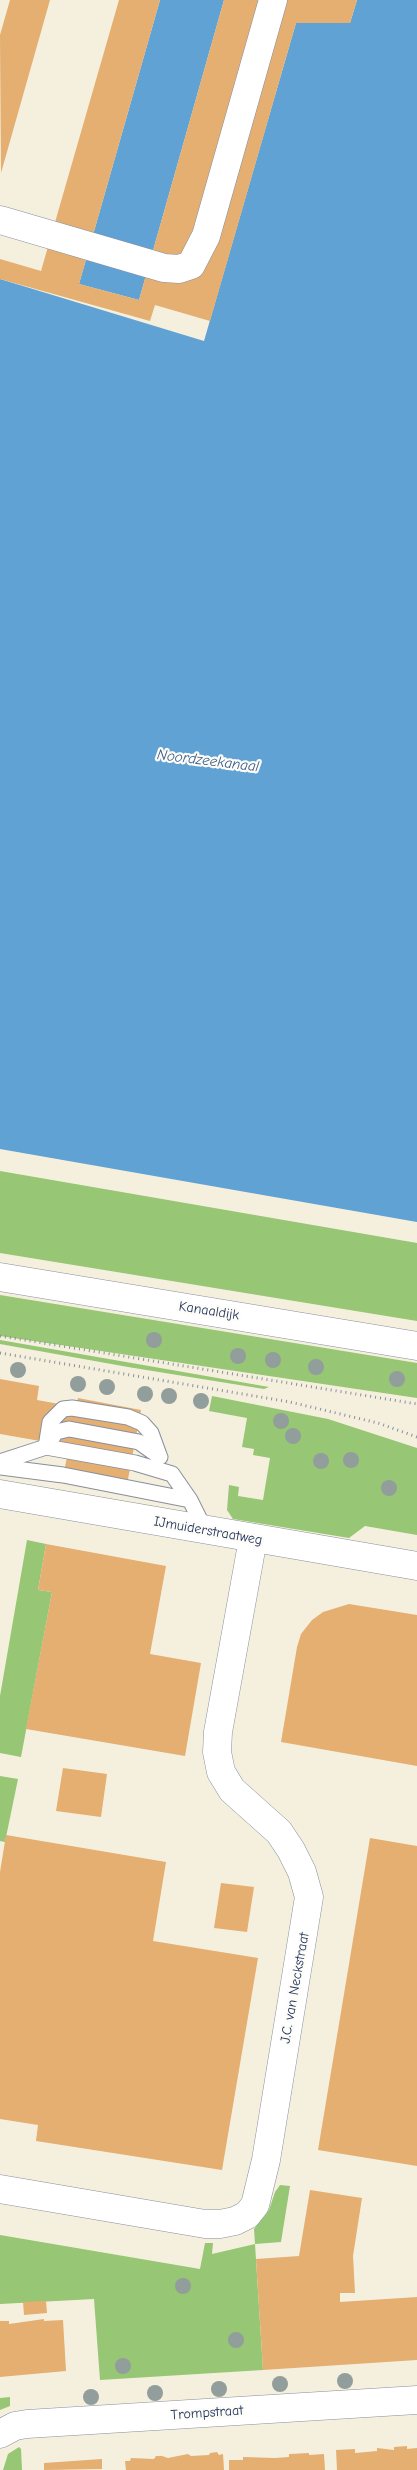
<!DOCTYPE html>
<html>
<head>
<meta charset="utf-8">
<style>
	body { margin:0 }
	canvas { display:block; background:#f5efdd }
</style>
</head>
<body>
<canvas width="417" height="2470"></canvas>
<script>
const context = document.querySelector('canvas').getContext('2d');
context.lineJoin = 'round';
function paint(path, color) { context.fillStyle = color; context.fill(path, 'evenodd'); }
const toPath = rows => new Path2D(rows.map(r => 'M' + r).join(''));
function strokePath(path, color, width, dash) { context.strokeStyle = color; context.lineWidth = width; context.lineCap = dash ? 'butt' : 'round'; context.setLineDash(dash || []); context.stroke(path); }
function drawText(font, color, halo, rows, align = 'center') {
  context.font = font + ' "Comic Neue",sans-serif'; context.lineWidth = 4.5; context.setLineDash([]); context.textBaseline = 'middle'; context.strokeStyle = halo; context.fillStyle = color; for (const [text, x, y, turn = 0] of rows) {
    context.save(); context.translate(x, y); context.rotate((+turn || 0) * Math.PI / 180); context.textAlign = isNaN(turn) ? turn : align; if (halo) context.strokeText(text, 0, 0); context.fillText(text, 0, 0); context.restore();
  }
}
paint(toPath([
	[0,1171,417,1243,417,1321,0,1253],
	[0,1295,417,1363,417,1398,0,1336],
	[0,1340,269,1387,264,1389,128,1367,0,1344],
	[212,1396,328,1419,417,1448,417,1535,365,1526,349,1538,233,1519,227,1510,229,1485,239,1487,238,1496,263,1500,270,1458,253,1455,254,1449,242,1447,247,1418,209,1411],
	[27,1540,46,1544,38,1590,52,1592,21,1757,0,1753,0,1696],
	[0,1776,18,1779,5,1842,0,1841],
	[280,2185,290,2186,281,2242,255,2244,263,2370,100,2380,94,2299,0,2304,0,2235,200,2269,205,2243,213,2243,212,2254,255,2244,254,2229,269,2210,275,2192],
	[10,2397,10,2406,0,2410,0,2398],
	[19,2447,21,2449,22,2470,3,2470,8,2454]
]), '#97c675');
paint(toPath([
	[160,0,224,0,139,300,79,284],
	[357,0,417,0,417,1222,0,1149,0,279,204,341,296,23,350,23]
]), '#60a2d4');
paint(toPath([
	[10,0,50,0,1,173,0,35],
	[119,0,160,0,79,284,139,300,224,0,357,0,350,23,296,23,210,321,155,305,150,321,0,279,0,259,41,271],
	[0,1379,39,1386,37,1400,76,1407,78,1398,141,1410,125,1495,62,1483,69,1446,0,1434],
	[46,1544,166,1566,150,1654,201,1663,185,1756,26,1729,52,1592,38,1590],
	[349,1604,417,1615,417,1766,281,1742,297,1647,301,1634,312,1620,323,1612],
	[63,1768,107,1774,101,1817,56,1811],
	[6,1835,166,1862,153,1941,258,1958,222,2170,36,2141,38,2125,0,2119,0,1872],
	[370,1838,417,1846,417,2166,318,2150],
	[221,1883,254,1887,247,1932,214,1928],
	[310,2190,362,2198,353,2256,355,2293,340,2293,340,2302,417,2297,417,2360,263,2370,256,2259,299,2256],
	[46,2301,47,2313,24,2315,23,2302],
	[44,2319,44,2321,63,2320,66,2371,0,2377,0,2321,9,2321,9,2324],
	[407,2446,407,2449,417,2448,417,2470,337,2470,336,2450,355,2449,355,2453,377,2451,377,2448,394,2450,394,2447],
	[217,2452,219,2455,223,2454,224,2470,126,2470,125,2461,130,2461,131,2458,154,2459,156,2456,162,2456,168,2458,188,2454,191,2456,209,2455,210,2453],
	[309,2453,309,2455,324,2454,325,2470,229,2470,229,2460,243,2460,243,2457,275,2458,289,2457,289,2454],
	[102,2459,102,2469,44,2470,44,2463]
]), '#e4af71');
const lane = toPath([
	[47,1446,56,1432,69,1429,139,1442,160,1457],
	[46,1447,50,1422,63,1409,72,1408,128,1417,142,1423,151,1433,159,1455],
	[0,1462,46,1447,135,1463,172,1474,190,1500],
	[0,1467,63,1475,190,1500,205,1530]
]);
const street = toPath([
	[0,2189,205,2224,220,2224,235,2221,247,2215,255,2205,266,2160,309,1897,302,1872,291,1850,279,1832,232,1790,221,1772,217,1752,218,1732,253,1539],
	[0,2434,15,2426,27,2424,417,2400]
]);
const secondary = toPath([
	[0,220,164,268,179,269,191,265,206,236,273,0],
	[0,1277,417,1346],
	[0,1494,417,1566]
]);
strokePath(lane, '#888f9e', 17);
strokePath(street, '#888f9e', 29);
strokePath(secondary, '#888f9e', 29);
strokePath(toPath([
	[0,1336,417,1404],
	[0,1353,290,1402,378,1423,417,1437]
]), '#888f9e', 3, [1, 4]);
strokePath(lane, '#fff', 15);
strokePath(street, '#fff', 28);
strokePath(secondary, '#fff', 28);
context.fillStyle = '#919e9b';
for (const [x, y] of [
	[154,1340],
	[238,1356],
	[273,1360],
	[316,1367],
	[18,1370],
	[397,1379],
	[78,1384],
	[107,1387],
	[145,1394],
	[169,1396],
	[201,1401],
	[281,1421],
	[293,1436],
	[351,1460],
	[321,1461],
	[389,1488],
	[183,2286],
	[236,2340],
	[123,2366],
	[345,2381],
	[280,2384],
	[219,2389],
	[155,2393],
	[91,2397]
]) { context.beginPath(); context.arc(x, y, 8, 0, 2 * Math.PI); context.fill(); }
drawText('14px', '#1b2f5e', '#fdfcf7', [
	["Kanaaldijk",209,1311,9],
	["IJmuiderstraatweg",208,1531,10],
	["J.C. van Neckstraat",295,1988,-80],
	["Trompstraat",207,2413,-4]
]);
drawText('italic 15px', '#375d8d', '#fdfcf7', [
	["Noordzeekanaal",208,761,7]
]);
</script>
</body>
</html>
